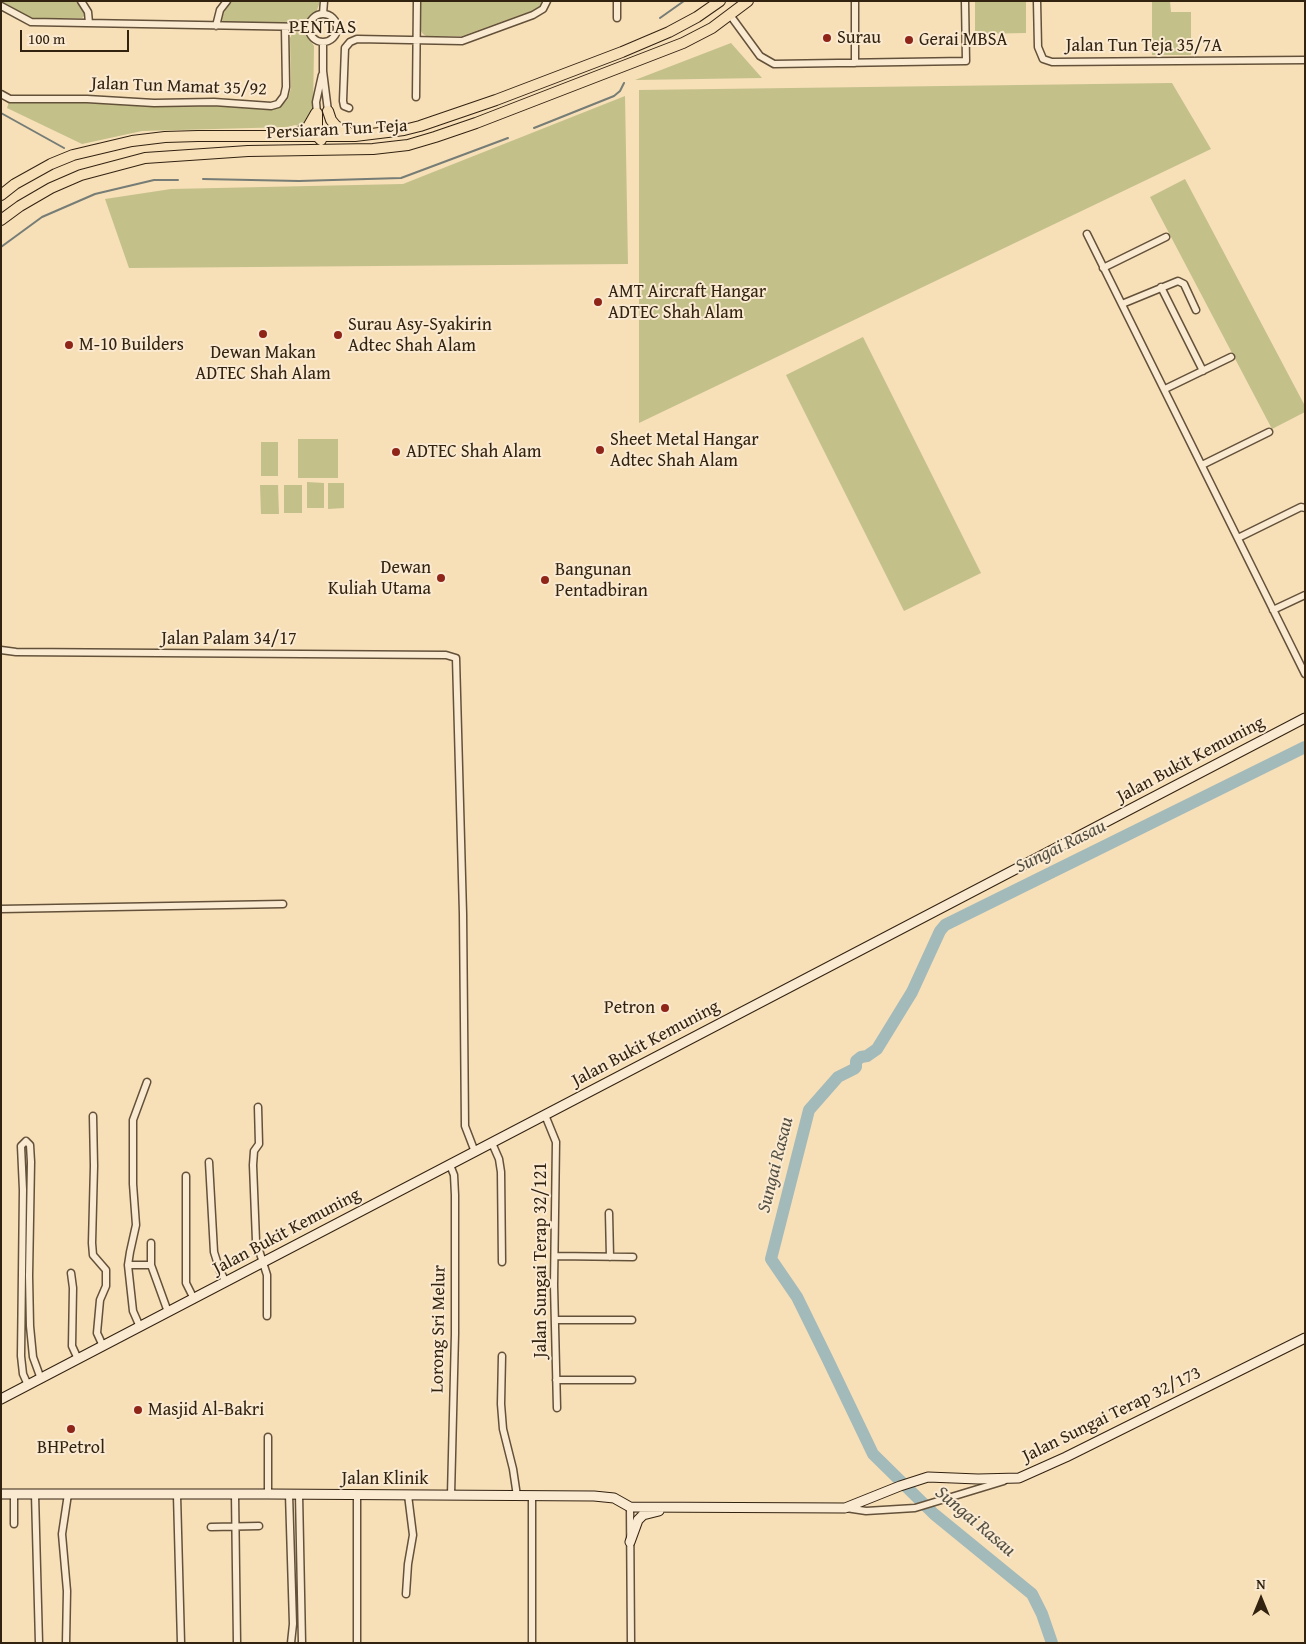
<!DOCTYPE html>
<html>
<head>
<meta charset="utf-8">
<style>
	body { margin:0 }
	#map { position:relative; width:1306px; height:1644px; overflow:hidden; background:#f7dfb8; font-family:"Gentium Book Plus",serif }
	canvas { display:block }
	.frame { position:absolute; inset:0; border:2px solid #322210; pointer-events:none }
	.north { position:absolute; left:1236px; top:1574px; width:50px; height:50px; -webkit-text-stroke:4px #faead1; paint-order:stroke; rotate:0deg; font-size:14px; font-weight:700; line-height:20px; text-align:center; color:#322210 }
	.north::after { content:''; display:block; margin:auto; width:18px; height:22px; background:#322210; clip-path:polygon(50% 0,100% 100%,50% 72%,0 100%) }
	.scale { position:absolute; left:20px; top:30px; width:109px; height:22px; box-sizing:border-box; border:2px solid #322210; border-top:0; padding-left:6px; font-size:15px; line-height:18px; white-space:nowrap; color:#322210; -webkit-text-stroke:4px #faead1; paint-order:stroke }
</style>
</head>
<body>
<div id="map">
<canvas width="1306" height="1644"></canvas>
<div class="frame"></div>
<div class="north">N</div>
<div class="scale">100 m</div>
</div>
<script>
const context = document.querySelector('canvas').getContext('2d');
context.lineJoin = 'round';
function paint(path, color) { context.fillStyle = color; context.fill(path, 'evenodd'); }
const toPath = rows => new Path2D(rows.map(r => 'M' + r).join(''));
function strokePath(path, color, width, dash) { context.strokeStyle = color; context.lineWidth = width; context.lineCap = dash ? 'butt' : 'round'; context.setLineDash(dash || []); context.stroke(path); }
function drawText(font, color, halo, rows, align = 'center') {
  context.font = font + ' "Gentium Book Plus",serif'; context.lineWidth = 4; context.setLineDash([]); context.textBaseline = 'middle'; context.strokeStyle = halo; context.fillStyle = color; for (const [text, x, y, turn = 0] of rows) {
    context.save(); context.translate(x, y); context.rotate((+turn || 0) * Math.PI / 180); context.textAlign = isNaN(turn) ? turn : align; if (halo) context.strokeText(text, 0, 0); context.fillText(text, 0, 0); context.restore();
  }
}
paint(toPath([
	[1,1,76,1,85,12,85,15,82,18,32,18],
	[232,1,319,1,319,5,316,12,307,22,303,23,226,23,223,22,222,19,224,12],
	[421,1,542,1,539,8,534,10,462,36,426,36,423,34,421,31],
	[975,1,1026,1,1026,33,975,34],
	[1152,1,1170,1,1171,12,1191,12,1191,55,1152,55],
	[293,32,305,33,314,46,313,111,303,127,295,125,288,127,142,131,82,144,7,108,9,102,87,103,153,107,215,106,272,110,281,106,288,99,291,88,290,38],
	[731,43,762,78,635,80],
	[1172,83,1211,149,639,423,639,90],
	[625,96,628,264,129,268,105,199,171,189,403,184],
	[1185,179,1305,406,1305,412,1272,429,1150,197],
	[863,337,981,573,904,611,786,375],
	[298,439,338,439,338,478,298,478],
	[261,442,278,442,278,476,261,476],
	[307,482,324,483,324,508,307,508],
	[328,483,344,483,344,508,328,509],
	[260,485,278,485,279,514,261,514],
	[284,485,302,485,302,513,284,513]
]), '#c3c08a');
strokePath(toPath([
	[660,18,684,1],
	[1,113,64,148],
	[534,128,614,96,620,91,624,83],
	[203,179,299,181,401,178,508,138],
	[1,247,42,217,95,194,154,180,178,180]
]), '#757d76', 2);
strokePath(toPath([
	[1052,1643,1042,1614,1032,1594,934,1514,873,1454,827,1358,797,1297,771,1259,809,1110,838,1077,854,1069,856,1067,856,1061,861,1057,867,1056,877,1049,912,992,940,931,945,925,1305,747]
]), '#a2baba', 12);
const street = toPath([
	[81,1,88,12,89,23],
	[617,1,617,18],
	[855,1,855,63],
	[1037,1,1038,47,1043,59,1052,62,1305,60],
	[1,6,31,22,309,27],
	[323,14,324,1],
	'309 28a14 14 0 1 1 28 0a14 14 0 1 1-28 0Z',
	[730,15,760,56,774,64,966,61,965,1],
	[216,26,220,10,227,1],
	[323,42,323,71,328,111],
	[1,94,10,99,87,99,154,103,214,102,271,106,278,104,284,96,286,87,285,27],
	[416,97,417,1],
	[349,108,344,106,343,101,345,48,350,42,357,39,462,41,533,15,543,9,547,1],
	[317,113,316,102,322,75],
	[1087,234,1305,674],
	[1103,268,1166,237],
	[1161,287,1203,371],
	[1122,304,1178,281,1184,284,1196,310],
	[1165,389,1231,357],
	[1202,465,1269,432],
	[1238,538,1301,507,1305,508],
	[1273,610,1305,595],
	[1,650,16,652,446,655,456,658,463,914,465,1126,475,1152],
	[1,909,283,904],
	[258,1107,259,1144,254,1151,253,1165,256,1241,267,1275,267,1316],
	[545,1115,556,1142,554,1285,557,1408],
	[93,1116,94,1166,92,1243,93,1255,106,1270,106,1286,100,1300,97,1333,103,1346],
	[492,1143,499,1159,501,1172,502,1262],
	[209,1162,214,1252,220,1271,226,1282],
	[450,1165,454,1175,455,1195,455,1334,451,1495],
	[186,1176,186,1283,194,1299],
	[609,1213,610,1257],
	[151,1243,151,1265,168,1312],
	[555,1256,633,1257],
	[128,1265,151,1265],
	[71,1273,73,1288,72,1346,78,1359],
	[555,1320,632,1320],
	[140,1327,133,1311,128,1265,130,1252,136,1225,133,1184,133,1120,147,1082],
	[502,1356,501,1404,503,1429,513,1469,517,1496],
	[556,1380,632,1380],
	[28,1385,23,1374,21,1356,23,1190,21,1146,26,1141,30,1145,31,1162,29,1276,30,1326,33,1357,41,1379],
	[35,1494,39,1643],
	[235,1494,237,1643],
	[268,1494,268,1437],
	[289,1494,293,1624,291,1643],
	[299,1494,302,1643],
	[177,1495,181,1643],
	[532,1496,532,1643],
	[630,1507,631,1643],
	[846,1508,866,1511,915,1508,1004,1481],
	[14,1524,14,1494],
	[211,1527,259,1526],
	[406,1594,408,1564,413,1535,408,1495],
	[66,1643,67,1591,62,1534,68,1494],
	[357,1643,357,1495]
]);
const secondary = toPath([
	[1,1399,1305,718],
	[1,1494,268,1494,594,1496,614,1498,630,1507,845,1508,900,1486,928,1477,978,1479,1019,1478,1066,1457,1305,1338],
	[630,1542,638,1520,643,1515,659,1511]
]);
const primary = toPath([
	[328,111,331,120,336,126,353,135],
	[317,113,317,136,321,140],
	[293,136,308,127,316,113],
	[1,195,15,184,51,164,73,155,132,141,165,137,198,136,355,136,404,130,420,126,496,100,622,52,669,32,697,17,720,1],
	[1,220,20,206,51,188,81,175,145,158,248,151,373,149,408,145,435,137,476,123,683,43,712,28,748,1]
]);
strokePath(street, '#63513a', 9);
strokePath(secondary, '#322210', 11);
strokePath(primary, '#322210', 12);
strokePath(street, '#faead1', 6);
strokePath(secondary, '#faead1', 9);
strokePath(primary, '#f7dfb8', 10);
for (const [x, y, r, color] of [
	[827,38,5,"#8f2418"],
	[909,40,5,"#8f2418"],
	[598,302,5,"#8f2418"],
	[263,334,5,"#8f2418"],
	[338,335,5,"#8f2418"],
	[69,345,5,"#8f2418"],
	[600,450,5,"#8f2418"],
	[396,452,5,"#8f2418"],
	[441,578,5,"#8f2418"],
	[545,580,5,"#8f2418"],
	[665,1008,5,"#8f2418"],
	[138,1410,5,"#8f2418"],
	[71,1429,5,"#8f2418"]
]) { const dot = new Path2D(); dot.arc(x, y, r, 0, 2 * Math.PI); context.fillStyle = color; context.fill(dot); strokePath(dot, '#faead1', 2); }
drawText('18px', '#322210', '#faead1', [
	["Surau",837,38],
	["Gerai MBSA",919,40],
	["AMT Aircraft Hangar",608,292],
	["ADTEC Shah Alam",608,313],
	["Surau Asy-Syakirin",348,325],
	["Adtec Shah Alam",348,346],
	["M-10 Builders",79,345],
	["Dewan Makan",263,353,"center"],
	["ADTEC Shah Alam",263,374,"center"],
	["Sheet Metal Hangar",610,440],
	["Adtec Shah Alam",610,461],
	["ADTEC Shah Alam",406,452],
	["Dewan",431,568,"right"],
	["Kuliah Utama",431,589,"right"],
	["Bangunan",555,570],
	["Pentadbiran",555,591],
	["Petron",655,1008,"right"],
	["Masjid Al-Bakri",148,1410],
	["BHPetrol",71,1448,"center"]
], 'left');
drawText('18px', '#322210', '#faead1', [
	["Jalan Tun Teja 35/7A",1144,46],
	["Jalan Tun Mamat 35/92",179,87,2],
	["Persiaran Tun Teja",337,130,-3],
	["Jalan Palam 34/17",229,639],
	["Jalan Bukit Kemuning",1191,760,-28],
	["Jalan Bukit Kemuning",646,1044,-28],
	["Jalan Bukit Kemuning",287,1232,-28],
	["Jalan Sungai Terap 32/121",541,1260,-90],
	["Lorong Sri Melur",439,1329,-89],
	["Jalan Sungai Terap 32/173",1112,1415,-26],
	["Jalan Klinik",385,1479]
]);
context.letterSpacing = '1px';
drawText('19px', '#322210', '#faead1', [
	["PENTAS",323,28]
]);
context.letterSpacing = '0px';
drawText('italic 19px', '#545043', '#faead1', [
	["Sungai Rasau",1061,847,-26],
	["Sungai Rasau",776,1165,-76],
	["Sungai Rasau",975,1522,40]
]);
</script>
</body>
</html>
